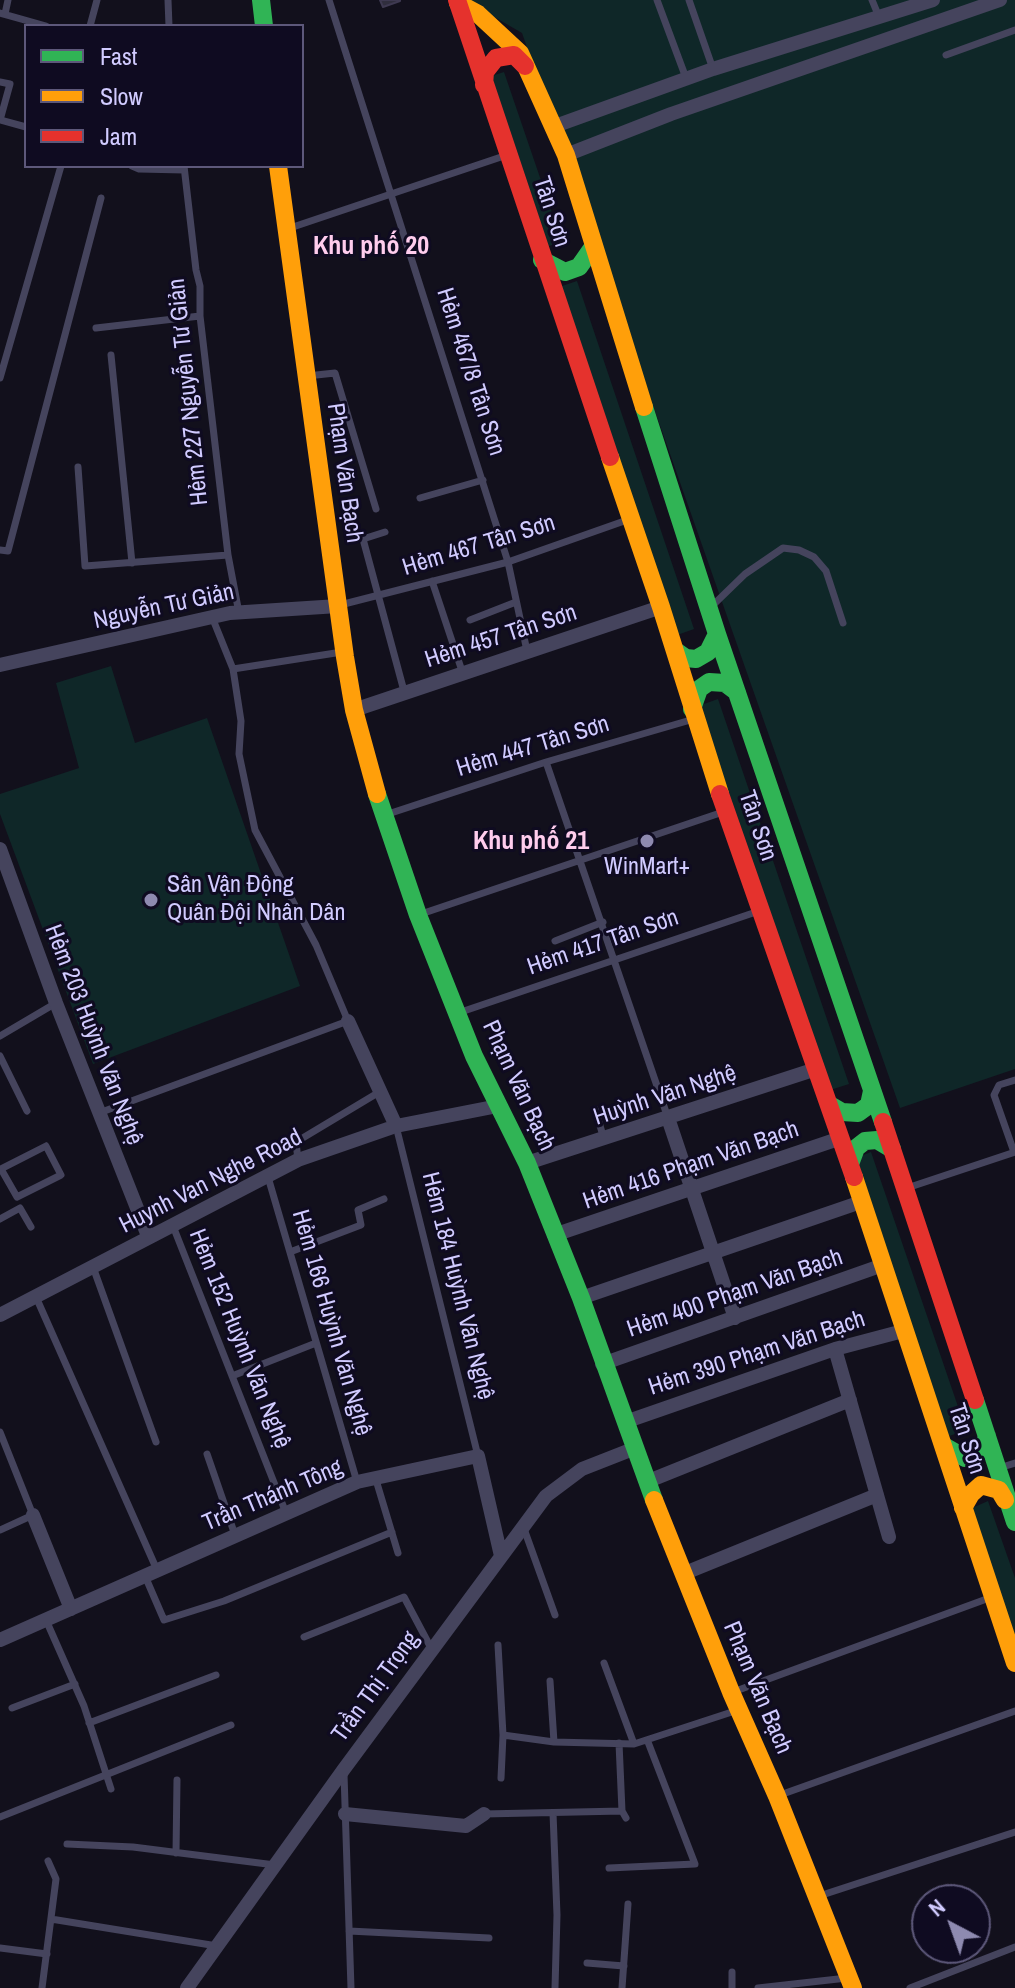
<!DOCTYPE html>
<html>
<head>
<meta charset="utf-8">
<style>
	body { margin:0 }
	#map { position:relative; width:1015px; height:1988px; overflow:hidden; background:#12101c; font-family:"Archivo Narrow",sans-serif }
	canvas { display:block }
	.legend { position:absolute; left:24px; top:24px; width:280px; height:144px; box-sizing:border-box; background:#0f0b21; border:2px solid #5d587a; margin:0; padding:10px 14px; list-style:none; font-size:24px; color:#d1cbff }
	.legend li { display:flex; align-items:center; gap:16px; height:40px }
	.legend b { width:40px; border:2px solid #5d587a }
	.north { position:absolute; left:911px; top:1884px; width:80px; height:80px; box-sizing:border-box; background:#0f0b21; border:2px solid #5d587a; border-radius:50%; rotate:319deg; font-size:22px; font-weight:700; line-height:32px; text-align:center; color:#d1cbff }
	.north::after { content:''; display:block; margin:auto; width:28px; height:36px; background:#8e8ab0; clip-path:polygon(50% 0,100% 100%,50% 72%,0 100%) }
</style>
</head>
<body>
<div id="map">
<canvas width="1015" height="1988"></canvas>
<ul class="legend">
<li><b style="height:10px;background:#30b455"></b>Fast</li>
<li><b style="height:10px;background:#ff9f0a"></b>Slow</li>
<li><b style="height:10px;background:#e5322d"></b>Jam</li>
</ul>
<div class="north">N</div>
</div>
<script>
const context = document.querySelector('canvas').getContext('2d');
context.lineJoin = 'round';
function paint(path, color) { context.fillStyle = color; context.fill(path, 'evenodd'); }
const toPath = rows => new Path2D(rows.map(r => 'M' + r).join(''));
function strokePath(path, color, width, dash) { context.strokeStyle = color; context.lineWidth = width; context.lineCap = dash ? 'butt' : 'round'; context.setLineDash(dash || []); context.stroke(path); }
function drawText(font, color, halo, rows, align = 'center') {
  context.font = font + ' "Archivo Narrow",sans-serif'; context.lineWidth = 6; context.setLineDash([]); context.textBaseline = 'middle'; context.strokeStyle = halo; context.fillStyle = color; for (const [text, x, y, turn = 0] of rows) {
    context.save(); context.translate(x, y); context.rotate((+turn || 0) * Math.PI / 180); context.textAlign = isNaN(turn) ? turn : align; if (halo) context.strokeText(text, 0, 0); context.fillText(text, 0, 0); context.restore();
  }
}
paint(toPath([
	[465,0,1015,0,1015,1069,900,1108,522,33],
	[504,72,562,242,539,249,482,79],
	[577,281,694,629,666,639,550,290],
	[111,666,135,743,207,718,300,986,93,1064,0,814,0,794,79,768,56,683],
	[718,699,849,1084,824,1092,690,709],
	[871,1152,966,1430,941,1439,848,1161],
	[988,1501,1015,1578,1015,1663,963,1512]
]), '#0f2728');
const building = toPath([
	[380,0,400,0,400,1,383,7,380,0]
]);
paint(building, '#302e3e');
strokePath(building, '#3e3951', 2);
strokePath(toPath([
	[168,0,169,26],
	[329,0,508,562,527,651],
	[657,0,686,78],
	[689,0,713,69],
	[872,0,879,17],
	[0,13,46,26],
	[5,14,8,0],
	[90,26,97,0],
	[946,55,1015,30],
	[0,82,10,84,0,120],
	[0,120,26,127],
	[132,166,139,169,184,170],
	[184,166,196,270,200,286,200,316,228,555,239,613],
	[287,229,507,155],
	[96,328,200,316],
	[111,355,132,563],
	[307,376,335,373,376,509],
	[0,378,61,166],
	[78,467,85,566,228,555],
	[420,498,483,480],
	[385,532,363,539,404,691],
	[0,550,8,551,101,198],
	[432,581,463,674],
	[340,605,508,562,630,519],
	[711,607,745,574,783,548,799,550,814,557,826,571,843,623],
	[470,620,516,602],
	[233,669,342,652],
	[546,762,668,1118],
	[385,815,546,762,694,719],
	[421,914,723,812],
	[555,941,603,922],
	[458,1013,759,911],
	[0,1036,56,1003],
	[0,1056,27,1111],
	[595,1109,604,1139],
	[99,1113,348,1021,316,945,255,830,239,754,241,721,233,669,212,617],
	[396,1126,478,1456],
	[46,1146,61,1175,17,1197,1,1169,46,1146],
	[1014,1152,994,1095,999,1085,1015,1080],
	[298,1160,296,1142,381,1091],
	[268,1177,357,1482],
	[907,1188,1015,1152],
	[0,1219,20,1208,31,1227],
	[173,1226,286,1513],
	[290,1252,361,1225,358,1210,384,1199],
	[93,1267,156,1442],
	[36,1297,157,1570],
	[232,1376,316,1343],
	[0,1432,33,1515,0,1530],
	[207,1454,235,1535],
	[999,1468,1015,1463],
	[376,1480,398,1553],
	[523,1526,555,1615],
	[145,1576,164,1620,224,1601,392,1532],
	[46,1620,84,1706,111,1789],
	[304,1637,404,1597,431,1648],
	[498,1645,503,1735,501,1778],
	[604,1663,634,1744],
	[550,1681,554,1742],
	[733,1692,992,1597],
	[12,1708,75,1684],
	[89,1723,216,1675],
	[503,1735,554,1742,634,1744,738,1710],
	[619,1743,622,1811],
	[344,1774,351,1988],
	[780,1795,1015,1711],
	[553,1813,557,1915,555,1988],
	[484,1814,622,1811,626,1818],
	[0,1817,231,1725],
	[67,1844,133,1847,275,1865],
	[176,1853,177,1780],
	[609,1868,695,1864,648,1742],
	[819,1896,1015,1832],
	[51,1919,217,1946],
	[349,1931,489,1938],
	[0,1948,47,1954],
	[587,1963,624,1966],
	[732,1972,732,1988],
	[42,1988,56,1879,48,1861],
	[622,1988,628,1904],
	[758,1988,847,1978],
	[910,1988,1015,1947]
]), '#45445d', 7);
strokePath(toPath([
	[555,126,713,69,933,0],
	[566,155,671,114,1000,0],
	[0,665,230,613,338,606],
	[354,710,661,607],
	[0,849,56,1003,148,1236],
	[348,1021,396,1126],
	[668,1118,735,1318],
	[527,1163,816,1069],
	[554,1235,841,1138],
	[581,1298,861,1202],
	[0,1315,298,1160,396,1126,498,1106],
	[835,1349,889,1537],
	[602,1364,883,1265],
	[625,1422,835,1349,903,1331],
	[646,1482,850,1400],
	[33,1515,71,1609],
	[685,1573,877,1495],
	[0,1640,357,1482,478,1456,501,1556],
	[345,1814,466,1826,484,1814],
	[187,1988,344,1769,546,1496,582,1469,633,1449]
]), '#45445d', 14);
strokePath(toPath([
	[261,0,264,26],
	[542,260,565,272,579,267,593,247],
	[644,407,717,634,883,1122],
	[676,651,686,658,696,659,708,652,717,634],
	[692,709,699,689,709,682,725,683,737,692],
	[377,794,418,915,474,1056,527,1163,581,1298,654,1500],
	[830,1105,842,1112,858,1113,869,1105,872,1091],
	[850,1164,856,1148,865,1141,877,1140,892,1149],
	[975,1400,1015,1522],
	[944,1446,965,1458,973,1456,983,1448,987,1436]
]), '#30b455', 18);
strokePath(toPath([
	[458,3,478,14,520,53,566,155,644,407],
	[278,166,345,657,354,710,377,794],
	[610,457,661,607,720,794],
	[854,1177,1015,1663],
	[654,1500,731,1692,777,1796,853,1988],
	[963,1508,971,1494,981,1485,999,1490,1005,1500]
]), '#ff9f0a', 18);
strokePath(toPath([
	[457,0,610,457],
	[484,85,485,72,496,58,514,55,525,66],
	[720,794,854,1177],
	[883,1122,975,1400]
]), '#e5322d', 18);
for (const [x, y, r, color] of [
	[647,841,8,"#8e8ab0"],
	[151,900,8,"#8e8ab0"]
]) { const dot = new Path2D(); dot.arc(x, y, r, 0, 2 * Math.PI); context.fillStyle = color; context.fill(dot); strokePath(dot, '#0f0b21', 3); }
drawText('24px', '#d1cbff', '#0f0b21', [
	["Tân Sơn",551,212,72],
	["Hẻm 467/8 Tân Sơn",470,372,72],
	["Hẻm 227 Nguyễn Tư Giản",189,392,-96],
	["Phạm Văn Bạch",344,473,82],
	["Hẻm 467 Tân Sơn",479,546,-17],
	["Nguyễn Tư Giản",164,607,-12],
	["Hẻm 457 Tân Sơn",501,637,-18],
	["Hẻm 447 Tân Sơn",533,747,-17],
	["Tân Sơn",757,826,71],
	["Hẻm 417 Tân Sơn",603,943,-19],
	["Hẻm 203 Huỳnh Văn Nghệ",93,1035,69],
	["Phạm Văn Bạch",518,1086,65],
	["Huỳnh Văn Nghệ",665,1096,-18],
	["Hẻm 416 Phạm Văn Bạch",691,1166,-19],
	["Huynh Van Nghe Road",211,1182,-27],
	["Hẻm 184 Huỳnh Văn Nghệ",457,1286,76],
	["Hẻm 400 Phạm Văn Bạch",735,1294,-19],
	["Hẻm 166 Huỳnh Văn Nghệ",331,1323,74],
	["Hẻm 152 Huỳnh Văn Nghệ",239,1339,68],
	["Hẻm 390 Phạm Văn Bạch",757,1354,-18],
	["Tân Sơn",966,1439,72],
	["Trần Thánh Tông",273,1496,-23],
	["Trần Thị Trọng",376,1687,-54],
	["Phạm Văn Bạch",757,1688,67]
]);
drawText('24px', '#d1cbff', '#0f0b21', [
	["WinMart+",647,868],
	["Sân Vận Động",167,886,"left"],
	["Quân Đội Nhân Dân",167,914,"left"]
]);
drawText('bold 26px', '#ffcded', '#0f0b21', [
	["Khu phố 20",371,247],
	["Khu phố 21",531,842]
]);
</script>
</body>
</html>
